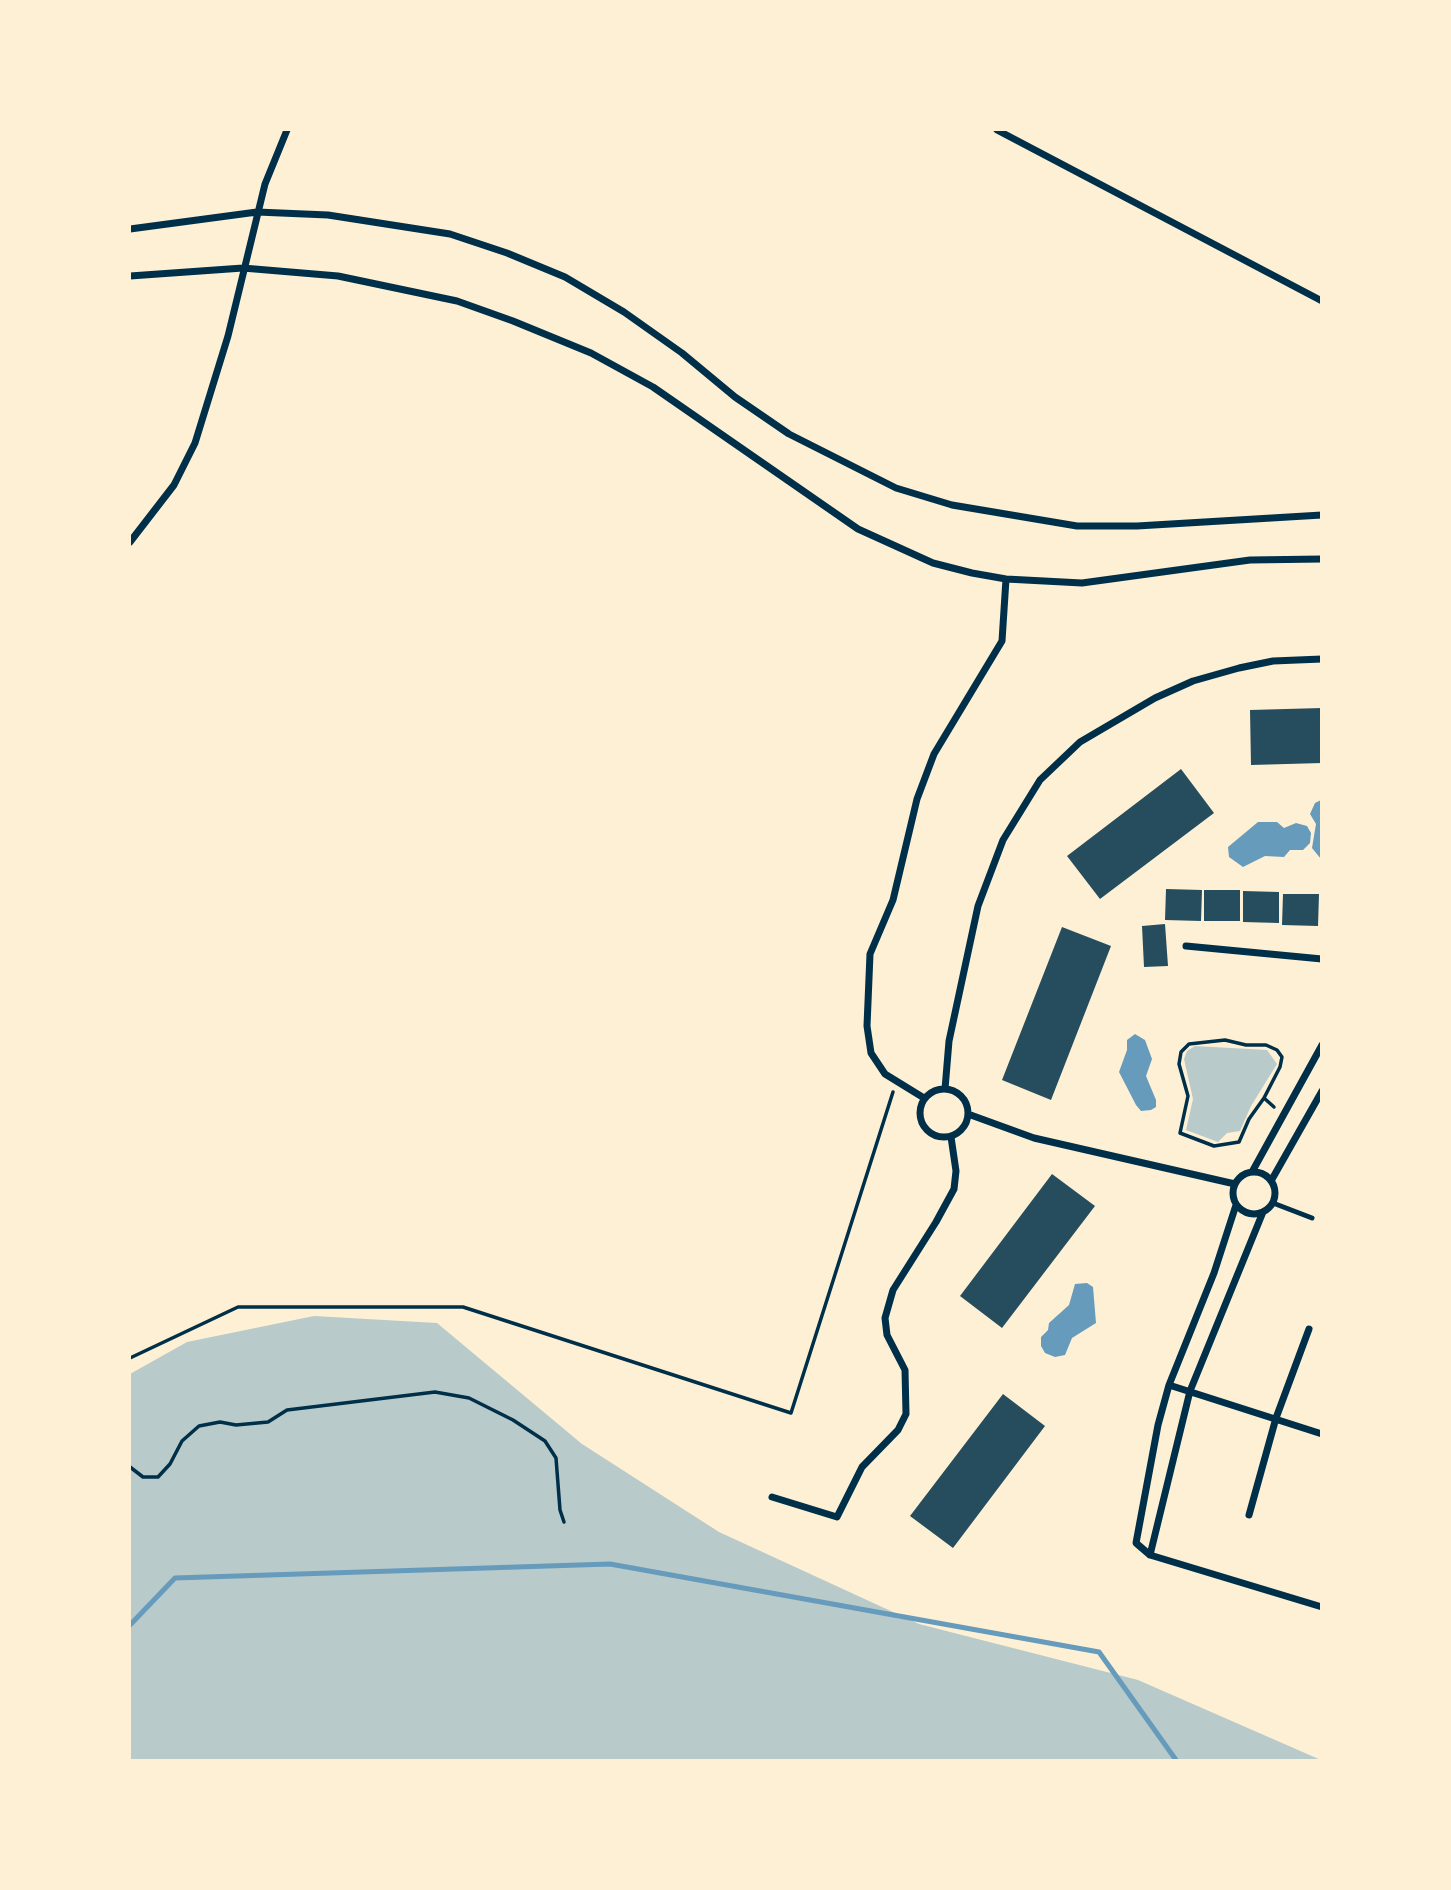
<!DOCTYPE html>
<html>
<head>
<meta charset="utf-8">
<style>
	body { margin:0 }
	#map { position:relative; width:1451px; height:1890px; overflow:hidden; background:#fdf0d5; font-family:"Varela Round",sans-serif }
	canvas { display:block }
	.frame { position:absolute; inset:0; border:131px solid #fdf0d5; pointer-events:none }
</style>
</head>
<body>
<div id="map">
<canvas width="1451" height="1890"></canvas>
<div class="frame"></div>
</div>
<script>
const context = document.querySelector('canvas').getContext('2d');
context.lineJoin = 'round';
function paint(path, color) { context.fillStyle = color; context.fill(path, 'evenodd'); }
const toPath = rows => new Path2D(rows.map(r => 'M' + r).join(''));
function strokePath(path, color, width, dash) { context.strokeStyle = color; context.lineWidth = width; context.lineCap = dash ? 'butt' : 'round'; context.setLineDash(dash || []); context.stroke(path); }
paint(toPath([
	[1195,1046,1267,1050,1277,1064,1251,1106,1240,1131,1227,1133,1218,1142,1186,1130,1193,1099,1184,1059,1187,1051],
	[314,1316,437,1323,582,1444,719,1532,919,1624,1138,1680,1321,1760,130,1760,130,1374,187,1342]
]), '#b9caca');
paint(toPath([
	[1321,800,1322,800,1321,859,1312,848,1316,824,1310,814,1315,803],
	[1258,822,1277,822,1284,828,1296,823,1307,826,1311,833,1310,843,1303,850,1290,850,1284,857,1265,856,1243,867,1229,857,1228,847],
	[1135,1034,1145,1040,1152,1059,1146,1076,1156,1100,1156,1107,1151,1110,1141,1111,1136,1105,1119,1072,1127,1050,1127,1040],
	[1087,1283,1093,1287,1096,1323,1072,1338,1065,1355,1055,1357,1045,1353,1041,1346,1041,1337,1048,1330,1049,1323,1069,1305,1075,1284]
]), '#669bbc');
strokePath(toPath([
	[130,1625,175,1578,610,1564,1099,1652,1176,1760]
]), '#669bbc', 5);
paint(toPath([
	[1322,708,1322,763,1251,765,1250,710],
	[1181,769,1214,813,1100,899,1067,856],
	[1166,889,1202,890,1201,921,1165,920],
	[1204,890,1240,890,1240,921,1204,921],
	[1243,891,1279,892,1279,923,1243,922],
	[1283,894,1319,894,1318,926,1282,925],
	[1165,924,1168,966,1144,967,1142,926],
	[1062,927,1111,946,1051,1100,1002,1080],
	[1052,1174,1095,1206,1002,1328,960,1296],
	[1003,1394,1045,1426,953,1548,910,1516]
]), '#264d5e');
strokePath(toPath([
	[1264,1098,1249,1119,1239,1142,1214,1146,1180,1133,1188,1096,1179,1064,1181,1052,1189,1044,1225,1040,1246,1045,1266,1045,1277,1050,1282,1057,1280,1067,1264,1098,1274,1107],
	[130,1358,238,1307,463,1307,791,1413,893,1092],
	[130,1467,143,1477,158,1477,170,1464,182,1441,199,1426,220,1422,236,1425,268,1422,287,1410,435,1392,469,1398,513,1420,545,1441,556,1458,560,1510,564,1522]
]), '#003049', 3.5);
strokePath(toPath([
	[1273,1203,1312,1218]
]), '#003049', 5);
strokePath(toPath([
	[997,130,1322,301],
	[130,229,257,212,328,215,450,234,507,253,565,277,624,312,682,353,735,397,789,434,896,488,952,505,1077,526,1137,526,1322,515],
	[130,276,243,268,338,276,457,301,513,321,591,353,653,387,858,529,933,563,972,573,1006,579,1082,583,1250,560,1322,559],
	[130,542,174,485,195,443,228,336,265,184,287,130],
	[1186,946,1322,959],
	'920 1113a24 24 0 1 1 48 0a24 24 0 1 1-48 0Z',
	[945,1089,949,1041,978,906,1003,840,1040,780,1080,742,1155,698,1193,681,1239,668,1273,661,1322,659],
	[924,1098,885,1074,871,1053,867,1026,870,954,893,900,917,799,934,754,1002,641,1006,579],
	[968,1114,1034,1138,1235,1184],
	[1252,1172,1322,1045],
	'1233 1193a21 21 0 1 1 42 0a21 21 0 1 1-42 0Z',
	[1271,1181,1322,1091],
	[1236,1205,1214,1273,1169,1385,1158,1425,1136,1543,1150,1555,1322,1607],
	[1169,1385,1322,1434],
	[772,1497,837,1517,862,1467,898,1430,906,1414,905,1370,887,1335,885,1318,893,1290,936,1222,954,1189,956,1171,951,1137],
	[1249,1515,1276,1418,1309,1329],
	[1150,1555,1190,1391,1263,1212]
]), '#003049', 7);
</script>
</body>
</html>
